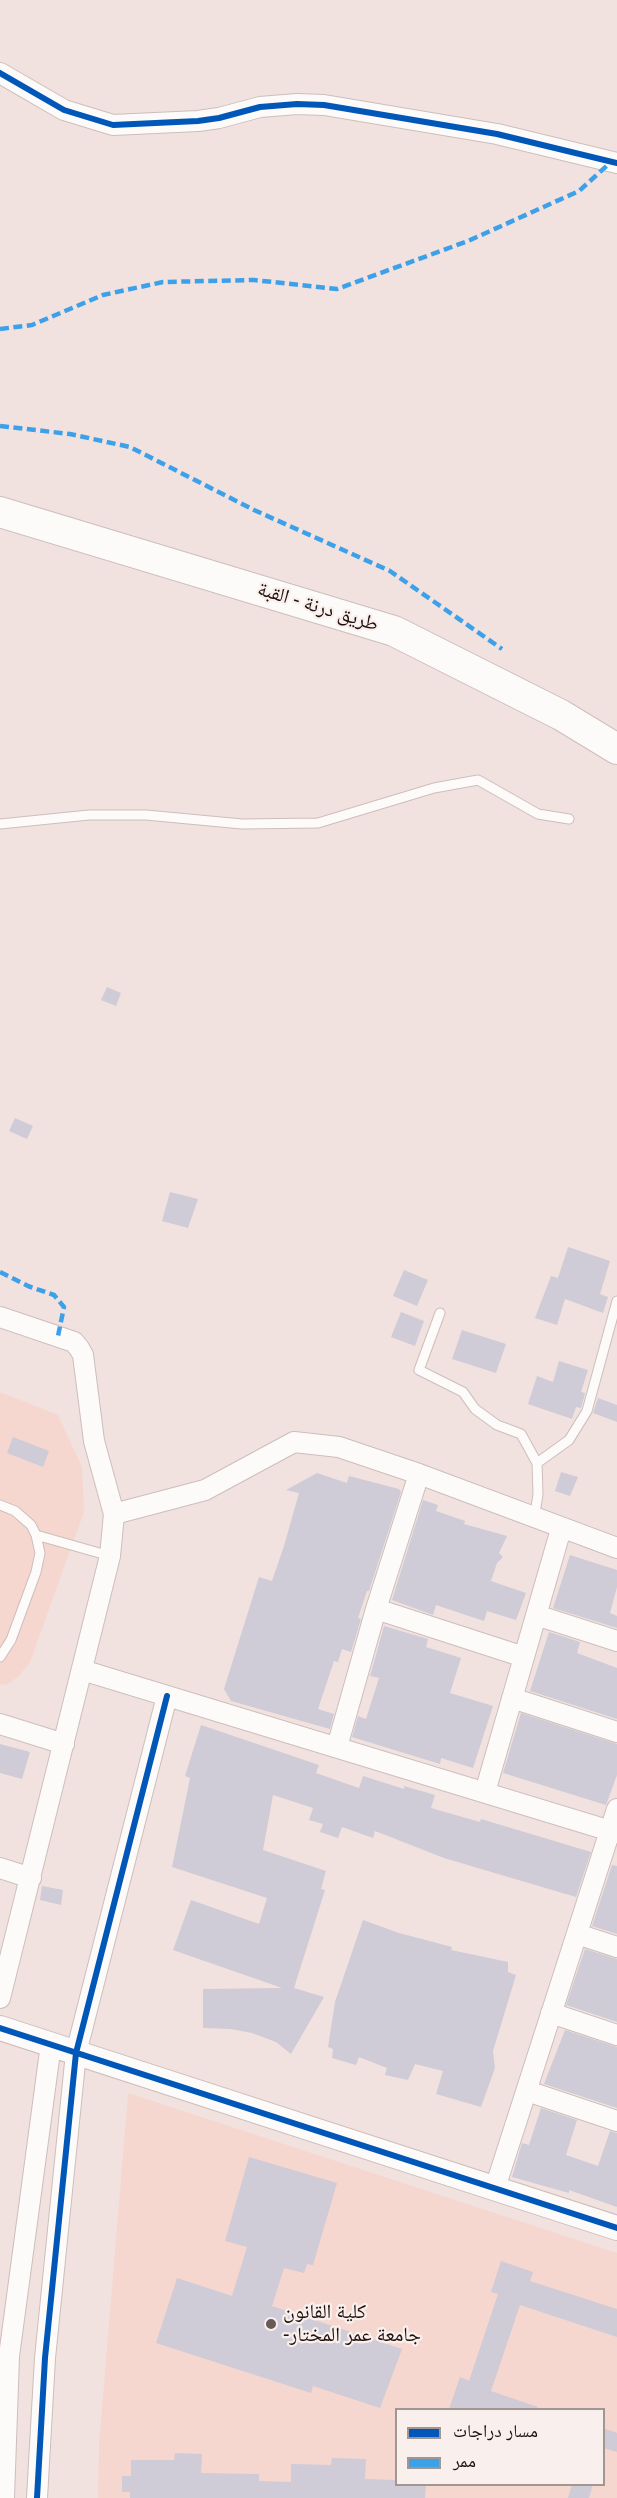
<!DOCTYPE html>
<html>
<head>
<meta charset="utf-8">
<style>
	body { margin:0 }
	#map { position:relative; width:617px; height:2498px; overflow:hidden; background:#f1e2df; font-family:"Noto Sans","Noto Naskh Arabic",sans-serif }
	canvas { display:block }
	.legend { position:absolute; left:395px; top:2408px; width:210px; height:78px; box-sizing:border-box; background:#f9f0ed; border:2px solid #a29693; margin:0; padding:8px 10px; list-style:none; font-size:18px; color:#1f100c }
	.legend li { display:flex; align-items:center; gap:12px; height:30px }
	.legend b { width:30px; border:2px solid #a29693 }
</style>
</head>
<body>
<div id="map">
<canvas width="617" height="2498"></canvas>
<ul class="legend">
<li><b style="height:8px;background:#0057b8"></b>مسار دراجات</li>
<li><b style="height:8px;background:#3da1e9"></b>ممر</li>
</ul>
</div>
<script>
const context = document.querySelector('canvas').getContext('2d');
context.lineJoin = 'round';
function paint(path, color) { context.fillStyle = color; context.fill(path, 'evenodd'); }
const toPath = rows => new Path2D(rows.map(r => 'M' + r).join(''));
function strokePath(path, color, width, dash) { context.strokeStyle = color; context.lineWidth = width; context.lineCap = dash ? 'butt' : 'round'; context.setLineDash(dash || []); context.stroke(path); }
function drawText(font, color, halo, rows, align = 'center') {
  context.font = font + ' "Noto Sans","Noto Naskh Arabic",sans-serif'; context.lineWidth = 4.5; context.setLineDash([]); context.textBaseline = 'middle'; context.strokeStyle = halo; context.fillStyle = color; for (const [text, x, y, turn = 0] of rows) {
    context.save(); context.translate(x, y); context.rotate((+turn || 0) * Math.PI / 180); context.textAlign = isNaN(turn) ? turn : align; if (halo) context.strokeText(text, 0, 0); context.fillText(text, 0, 0); context.restore();
  }
}
paint(toPath([
	[0,1392,58,1415,82,1467,84,1512,30,1662,19,1676,8,1684,0,1685],
	[128,2093,617,2253,617,2498,98,2498,99,2445],
	[396,2410,604,2410,604,2484,396,2484]
]), '#f5d7d0');
paint(toPath([
	[107,987,121,993,116,1006,101,1000],
	[15,1118,33,1126,27,1139,9,1131],
	[170,1192,198,1199,188,1228,162,1221],
	[568,1247,610,1261,600,1294,608,1297,603,1313,565,1299,557,1325,535,1318,551,1276,558,1278],
	[404,1270,428,1280,417,1306,393,1296],
	[401,1312,424,1321,415,1346,391,1337],
	[462,1330,506,1344,496,1373,452,1359],
	[559,1361,588,1370,581,1392,585,1393,581,1408,576,1407,572,1419,528,1404,537,1376,553,1382],
	[598,1398,617,1405,617,1422,593,1413],
	[13,1437,49,1451,43,1467,7,1453],
	[561,1472,578,1477,570,1496,555,1491],
	[317,1473,347,1483,349,1476,399,1489,401,1492,369,1591,367,1591,358,1618,361,1619,351,1652,342,1649,338,1662,334,1661,318,1709,334,1714,330,1729,231,1701,224,1689,259,1577,272,1581,284,1546,299,1493,286,1490],
	[423,1500,438,1505,436,1511,465,1521,464,1524,507,1536,499,1553,503,1557,497,1563,491,1581,526,1593,516,1620,487,1611,484,1621,436,1605,433,1615,392,1600],
	[570,1555,617,1570,617,1587,610,1613,617,1616,617,1628,553,1608],
	[384,1626,428,1639,426,1647,461,1658,450,1693,493,1706,473,1768,441,1758,440,1764,352,1737,358,1716,366,1719,379,1678,370,1676],
	[549,1632,580,1642,577,1653,617,1668,617,1719,530,1691],
	[521,1713,617,1744,617,1775,606,1805,503,1773],
	[201,1725,319,1765,316,1773,359,1788,363,1776,404,1789,404,1786,435,1795,431,1808,480,1822,481,1819,591,1852,576,1897,444,1858,375,1831,373,1838,342,1827,338,1838,320,1832,323,1824,309,1820,313,1808,273,1795,263,1850,326,1871,321,1889,325,1890,294,1988,324,1997,291,2054,276,2042,252,2033,231,2029,203,2028,203,1989,282,1988,173,1950,191,1900,259,1924,267,1898,172,1867,190,1778,185,1776],
	[0,1744,30,1752,22,1779,0,1773],
	[612,1865,617,1866,617,1934,592,1926],
	[42,1886,63,1890,61,1905,40,1900],
	[363,1920,399,1933,452,1947,451,1950,508,1962,508,1972,516,1975,493,2051,495,2068,481,2107,436,2094,443,2071,415,2064,408,2080,385,2075,387,2068,359,2057,356,2065,332,2058,333,2049,328,2047,335,2002],
	[585,1949,617,1959,617,2022,566,2005],
	[565,2030,617,2047,617,2108,544,2084],
	[541,2108,577,2120,566,2155,598,2166,610,2131,617,2133,617,2207,569,2190,569,2193,512,2177,522,2143,529,2145],
	[249,2157,337,2183,313,2265,307,2264,304,2273,284,2268,272,2306,402,2349,380,2408,313,2386,311,2393,156,2343,177,2278,232,2296,247,2247,225,2241],
	[501,2261,533,2272,530,2281,617,2309,617,2337,520,2305,491,2391,538,2407,537,2409,449,2409,460,2377,469,2381,498,2294,491,2292],
	[603,2428,617,2433,617,2452,603,2448],
	[175,2453,202,2454,201,2473,259,2474,259,2481,291,2482,291,2464,331,2465,332,2458,366,2459,365,2479,396,2480,396,2484,426,2484,425,2498,130,2498,130,2492,122,2492,122,2476,131,2476,131,2460,174,2460],
	[572,2484,593,2484,589,2498,568,2498]
]), '#cfcbd7');
const service = toPath([
	[0,824,89,815,146,815,242,824,318,823,434,788,478,780,538,814,569,819],
	[440,1313,419,1370,463,1392,475,1409,497,1425,521,1434,537,1463,538,1495,534,1518],
	[537,1463,569,1440,587,1411,617,1301],
	[0,1505,15,1511,31,1525,36,1535,40,1553,36,1572,11,1640,0,1657],
	[36,1535,110,1556]
]);
const minor = toPath([
	[0,73,64,110,113,125,198,121,219,118,260,107,297,104,324,105,497,134,617,163],
	[0,1317,74,1342,79,1348,83,1355,94,1441,114,1514,110,1556,0,1998],
	[114,1514,205,1490,294,1442,339,1447,419,1474,617,1548],
	[376,1609,524,1657],
	[536,1615,617,1641],
	[82,1670,617,1833],
	[512,1698,617,1732],
	[0,1724,64,1744],
	[337,1747,376,1609,419,1474],
	[485,1792,561,1529],
	[0,1868,31,1878],
	[577,1934,617,1947],
	[551,2013,617,2035],
	[527,2091,617,2121],
	[495,2188,617,1809],
	[4,2498,9,2356,51,2044],
	[37,2498,45,2358,76,2053,167,1696]
]);
const tertiary = toPath([
	[0,2028,617,2228]
]);
const primary = toPath([
	[0,512,394,631,561,715,617,749]
]);
strokePath(service, '#cdbebb', 11);
strokePath(minor, '#cdbebb', 22);
strokePath(tertiary, '#cdbebb', 26);
strokePath(primary, '#cdbebb', 32);
strokePath(service, '#fdfbfa', 9);
strokePath(minor, '#fdfbfa', 20);
strokePath(tertiary, '#fdfbfa', 24);
strokePath(primary, '#fdfbfa', 30);
strokePath(toPath([
	[0,329,32,325,103,295,163,282,254,280,337,289,468,241,579,191,611,162],
	[0,426,70,434,130,447,254,510,390,571,502,649],
	[0,1272,28,1286,54,1295,64,1307,58,1336]
]), '#3da1e9', 4.5, [9, 4.5]);
strokePath(toPath([
	[0,73,64,110,113,125,198,121,219,118,260,107,297,104,324,105,497,134,617,163],
	[0,2028,617,2228],
	[37,2498,45,2358,76,2053,167,1696]
]), '#0057b8', 6);
for (const [x, y, r, color] of [
	[271,2324,6,"#685a56"]
]) { const dot = new Path2D(); dot.arc(x, y, r, 0, 2 * Math.PI); context.fillStyle = color; context.fill(dot); strokePath(dot, '#f9f0ed', 2); }
drawText('20px', '#1f100c', '#f9f0ed', [
	["طريق درنة - القبة",318,607,17]
]);
drawText('20px', '#1f100c', '#f9f0ed', [
	["كلية القانون",283,2312],
	["-جامعة عمر المختار",283,2335]
], 'left');
</script>
</body>
</html>
